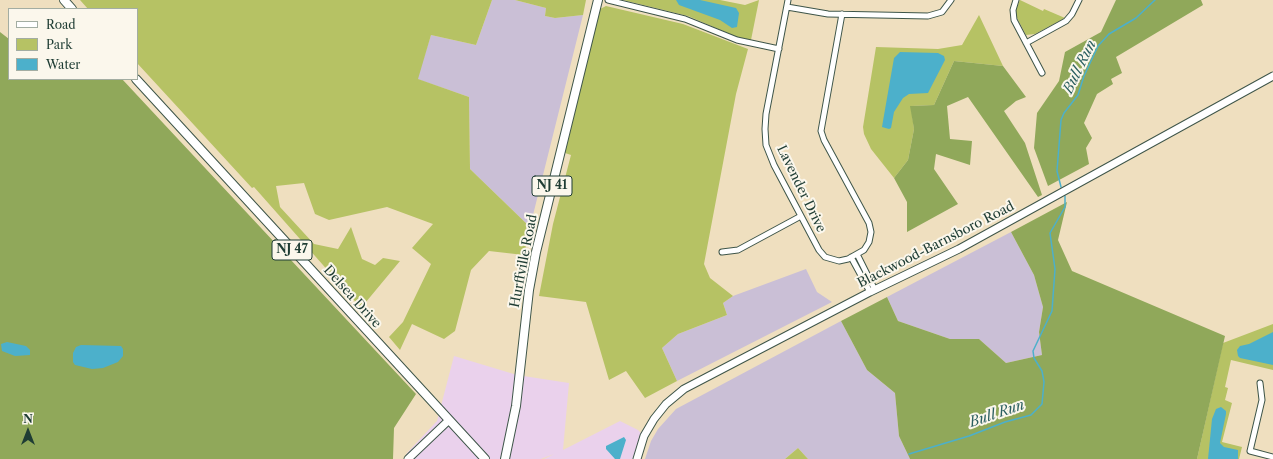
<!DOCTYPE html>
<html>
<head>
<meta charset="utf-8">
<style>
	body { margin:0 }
	#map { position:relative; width:1273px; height:459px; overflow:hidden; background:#efdfbf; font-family:"Libre Caslon Text",serif }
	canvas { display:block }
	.legend { position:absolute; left:8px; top:8px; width:130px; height:72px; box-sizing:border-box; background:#fbf7ec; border:1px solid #a3ada2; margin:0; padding:5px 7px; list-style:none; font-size:12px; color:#1f3d34 }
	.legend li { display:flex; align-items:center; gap:8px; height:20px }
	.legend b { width:20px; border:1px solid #a3ada2 }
	.north { position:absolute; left:8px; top:411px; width:40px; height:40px; -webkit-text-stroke:3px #fbf7ec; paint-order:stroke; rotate:0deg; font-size:11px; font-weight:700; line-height:16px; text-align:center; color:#1f3d34 }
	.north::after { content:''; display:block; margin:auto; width:14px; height:18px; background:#1f3d34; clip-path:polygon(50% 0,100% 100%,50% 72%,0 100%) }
</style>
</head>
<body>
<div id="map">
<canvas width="1273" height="459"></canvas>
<ul class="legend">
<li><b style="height:5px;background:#fff"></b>Road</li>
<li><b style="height:11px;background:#b6c264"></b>Park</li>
<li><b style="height:11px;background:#4cb0cb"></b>Water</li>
</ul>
<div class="north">N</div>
</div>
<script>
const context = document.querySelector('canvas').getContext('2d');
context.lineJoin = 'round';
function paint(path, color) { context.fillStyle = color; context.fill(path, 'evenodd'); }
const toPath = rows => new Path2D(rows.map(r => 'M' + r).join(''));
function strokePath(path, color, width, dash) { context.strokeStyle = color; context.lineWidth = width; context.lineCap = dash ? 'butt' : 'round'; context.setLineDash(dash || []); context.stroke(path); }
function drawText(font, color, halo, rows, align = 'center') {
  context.font = font + ' "Libre Caslon Text",serif'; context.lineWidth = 4; context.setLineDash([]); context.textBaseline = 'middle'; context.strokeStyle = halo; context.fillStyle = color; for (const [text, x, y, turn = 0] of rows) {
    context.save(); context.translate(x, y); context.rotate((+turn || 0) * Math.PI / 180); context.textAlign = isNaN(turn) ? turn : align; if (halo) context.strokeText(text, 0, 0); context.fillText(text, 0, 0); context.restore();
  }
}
paint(toPath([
	[454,356,517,375,569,383,563,450,620,421,638,430,644,436,637,459,544,459,554,454,541,459,404,459,407,453,437,421]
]), '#ead1ec');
paint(toPath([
	[492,0,515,0,546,8,545,16,555,18,583,15,530,227,470,169,469,97,417,79,431,35,476,45],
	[1011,232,1034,275,1043,307,1039,332,1042,355,1006,363,979,339,950,339,898,321,887,297],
	[806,269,817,292,832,302,677,381,662,348,678,334,727,315,723,303,733,296],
	[841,321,867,370,895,393,899,436,910,459,808,459,798,448,785,459,645,459,651,441,658,429,676,409]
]), '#cabfd6');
paint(toPath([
	[80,0,492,0,476,45,431,35,418,79,469,97,470,169,530,227,524,255,489,251,471,270,455,331,444,339,412,324,400,350,389,337,403,322,431,264,412,248,433,224,387,207,329,220,315,214,304,183,276,186,280,207,314,244,338,249,351,227,362,259,375,265,383,258,400,261,361,308,254,187,252,188,137,63,137,9,88,9],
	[515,0,586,0,583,15,555,18,545,16,546,8],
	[623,0,720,0,745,5,759,0,751,40,737,37,688,16],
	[1020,0,1043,11,1044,9,1065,18,1035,34,1026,35,1016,16,1016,9],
	[606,6,683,24,748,49,736,94,704,264,710,278,733,296,723,303,727,315,678,334,662,348,677,381,645,398,626,371,609,380,586,302,539,296,553,224,571,155,565,153,600,9],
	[979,15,1003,66,954,61,934,105,911,106,914,129,908,160,894,178,871,149,864,134,863,127,876,47,938,49,962,45],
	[1273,324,1273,370,1231,360,1225,387,1228,388,1225,400,1232,403,1222,442,1242,447,1239,459,1197,459,1223,343],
	[798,448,808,459,785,459]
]), '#b6c264');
paint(toPath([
	[1201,0,1203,5,1116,57,1122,73,1111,79,1113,84,1097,94,1084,123,1092,138,1086,148,1089,164,1048,186,1034,148,1037,113,1059,81,1065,52,1101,32,1116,0],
	[0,32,9,39,9,79,122,79,416,394,394,428,393,459,0,459],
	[954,61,1003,66,1026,97,1016,101,1004,111,1025,143,1042,195,1038,197,968,97,947,106,950,139,972,141,970,165,936,154,934,169,958,204,907,232,907,202,894,178,908,160,914,129,910,106,934,105],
	[1067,202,1058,240,1072,271,1225,336,1197,459,910,459,899,436,895,393,867,370,841,321,887,297,898,321,950,339,979,339,1006,363,1042,355,1039,332,1043,307,1034,275,1011,232]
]), '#90a85a');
paint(toPath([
	[676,0,700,0,736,8,739,13,737,27,732,28,720,20,679,5],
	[900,52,938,53,944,56,945,60,928,93,909,94,903,98,894,112,891,128,889,129,882,127,883,121,894,58],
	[1273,332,1273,365,1240,358,1238,356,1237,350,1240,346,1249,344],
	[7,342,26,346,30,350,30,355,15,356,2,351,1,344],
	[81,345,121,346,123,349,123,356,118,362,103,368,92,369,75,365,73,362,73,353,76,347],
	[1221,407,1226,411,1226,414,1220,443,1224,447,1238,450,1238,459,1208,459,1212,419,1216,409],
	[624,437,626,440,620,459,615,459,606,449,606,446]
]), '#4cb0cb');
strokePath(toPath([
	[1061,187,1057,171,1061,120,1064,113,1078,95,1084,76,1098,46,1109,34,1136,18,1155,0],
	[909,454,969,436,1005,422,1031,415,1042,404,1044,382,1042,371,1034,358,1033,351,1052,311,1055,269,1050,233,1065,207,1065,196]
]), '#4cb0cb', 1.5);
const minor = toPath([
	[608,0,685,19,737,40,779,49],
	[788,0,766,114,765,129,766,145,774,165,819,250,825,257,839,261,848,259,864,250,869,242,871,232,869,223,824,140,821,131,842,14],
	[1016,0,1013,10,1014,20,1042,73],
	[787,7,828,14,928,16,942,12,951,0],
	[1026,43,1066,21,1072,14,1079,0],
	[722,252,738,250,801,216],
	[857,254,875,290],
	[851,257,870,292],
	[1260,383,1262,400,1250,451,1273,457]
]);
const secondary = toPath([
	[408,459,449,420],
	[637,459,644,436,654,419,666,404,684,389,870,292,959,249,1273,76]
]);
const primary = toPath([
	[64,0,72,9],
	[136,79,485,459],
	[505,459,516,406,529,290,536,252,598,0]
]);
strokePath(minor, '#3e5549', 7);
strokePath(secondary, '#3e5549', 9);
strokePath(primary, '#3e5549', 10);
strokePath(minor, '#fff', 5);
strokePath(secondary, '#fff', 7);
strokePath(primary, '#fff', 8);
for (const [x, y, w] of [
	[552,186,40],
	[292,250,40]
]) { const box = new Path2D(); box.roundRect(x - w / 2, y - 10, w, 20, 3); context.fillStyle = '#fbf7ec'; context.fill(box); strokePath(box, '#1f3d34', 1); }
drawText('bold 12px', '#1f3d34', null, [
	["NJ 41",552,186],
	["NJ 47",292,250]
]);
drawText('13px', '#1f3d34', '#fbf7ec', [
	["Lavender Drive",801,189,64],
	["Blackwood-Barnsboro Road",936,245,-27],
	["Hurffville Road",524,261,-79],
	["Delsea Drive",352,297,48]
]);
drawText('italic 14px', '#2c6061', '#fbf7ec', [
	["Bull Run",1080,67,-64],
	["Bull Run",997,414,-19]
]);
</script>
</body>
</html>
